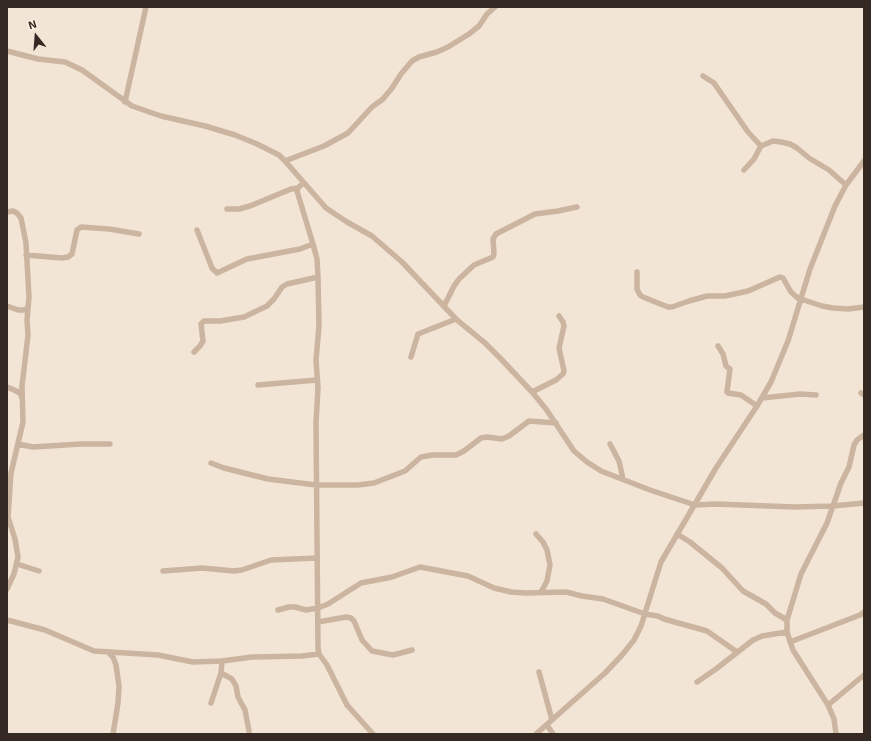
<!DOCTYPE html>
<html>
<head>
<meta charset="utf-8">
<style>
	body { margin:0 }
	#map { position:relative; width:871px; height:741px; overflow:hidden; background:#f3e5d5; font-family:"Exo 2",sans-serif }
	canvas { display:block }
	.frame { position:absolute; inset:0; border:8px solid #352924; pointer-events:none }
	.north { position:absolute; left:16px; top:16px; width:40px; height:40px; -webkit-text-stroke:3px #faefe1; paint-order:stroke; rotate:343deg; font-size:11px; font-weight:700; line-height:16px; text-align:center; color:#352924 }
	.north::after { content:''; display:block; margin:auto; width:14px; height:18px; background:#352924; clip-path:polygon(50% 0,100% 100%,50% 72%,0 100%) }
</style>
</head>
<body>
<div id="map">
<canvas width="871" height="741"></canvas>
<div class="frame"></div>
<div class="north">N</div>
</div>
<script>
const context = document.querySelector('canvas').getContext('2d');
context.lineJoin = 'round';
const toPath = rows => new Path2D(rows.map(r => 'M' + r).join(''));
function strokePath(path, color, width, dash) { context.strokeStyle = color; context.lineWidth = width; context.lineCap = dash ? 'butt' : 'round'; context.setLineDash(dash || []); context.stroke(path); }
strokePath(toPath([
	[7,51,38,59,65,62,82,70,132,106,161,116,205,126,235,135,257,144,279,155,285,161,326,208,347,222,372,236,402,262,456,319,484,342,501,359,532,392,546,409,574,451,587,462,601,471,650,490,695,505,715,504,795,507,833,506,864,503],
	[703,76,714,83,748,132,761,146],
	[125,102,146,7],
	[285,161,324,146,348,133,372,107,383,99,392,88,401,74,412,61,419,57,437,52,448,47,469,34,479,26,487,14,495,7],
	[744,170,754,159,761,146,773,141,781,142,790,144,797,148,809,158,829,170,846,185],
	[303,183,298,188,297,191,313,244,317,259,318,277,319,326,316,360,318,388,316,423,318,648,319,654,327,665,347,705,373,734],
	[227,209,239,209,250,206,291,189,298,188],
	[7,212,13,211,17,213,21,218,26,243,29,297,27,320,28,335,22,386,23,422,11,473,8,517,15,539,18,557,14,574,7,589],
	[197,230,212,268,217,273,247,259,300,249,313,244],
	[26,255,62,258,68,257,72,254,77,230,81,227,109,229,139,234],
	[637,272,637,289,640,295,643,297,668,307,672,307,689,301,707,296,725,296,748,291,780,277,783,278,791,292,801,301,804,300,822,306,833,308,848,309,864,307],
	[7,306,18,310,24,310,28,308],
	[444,306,454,286,459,279,474,265,493,257,494,254,493,239,496,234,535,214,558,211,577,207],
	[718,346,723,354,726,366,730,369,727,392,728,393,741,395,757,406],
	[194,352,200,346,203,341,201,324,204,321,220,321,244,317,267,306,274,299,282,287,287,284,318,277],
	[411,357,418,334,456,319],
	[258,385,317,380],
	[7,387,14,390,20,393,22,398],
	[532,392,556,380,563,374,564,371,559,348,564,326,563,322,559,316],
	[861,393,864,395],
	[762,398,800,394,816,395],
	[18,444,33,447,81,444,110,444],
	[610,444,619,461,623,479],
	[211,463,224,468,268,479,316,485,358,485,374,483,405,471,421,457,433,455,456,455,464,451,481,438,487,437,502,439,509,436,529,421,556,423],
	[536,534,543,542,547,550,550,565,547,581,541,592],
	[677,534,690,542,722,568,743,591,766,604,775,613,787,620],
	[17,564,39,571],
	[163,571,202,568,234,571,242,570,271,560,317,558],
	[278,610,289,607,295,607,306,610,318,608,328,604,361,583,392,577,420,567,468,576,494,588,511,592,526,593,566,592,582,596,603,599,645,614,658,616,664,619,707,631,737,652],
	[7,620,45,630,94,651,158,655,193,662,222,661,252,657,302,656,319,654],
	[318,622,346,617,351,618,354,621,362,640,372,651,393,655,412,650],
	[790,642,860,615,864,612],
	[108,652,113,657,116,665,119,686,118,703,113,734],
	[539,672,552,720],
	[221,673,232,679,236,686,238,697,245,710,249,731],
	[697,682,716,669,753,640,762,636,787,632],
	[211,703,221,673,222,661],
	[828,705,864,675],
	[547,725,553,734],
	[536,734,605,673,622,655,634,640,641,626,661,562,716,468,757,406,771,382,788,341,810,269,835,206,846,185,864,161],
	[836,734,834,719,828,705,793,650,787,632,787,620,801,574,827,523,841,483,849,467,854,445,857,440,864,435]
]), '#cbb4a0', 5.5);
</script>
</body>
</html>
